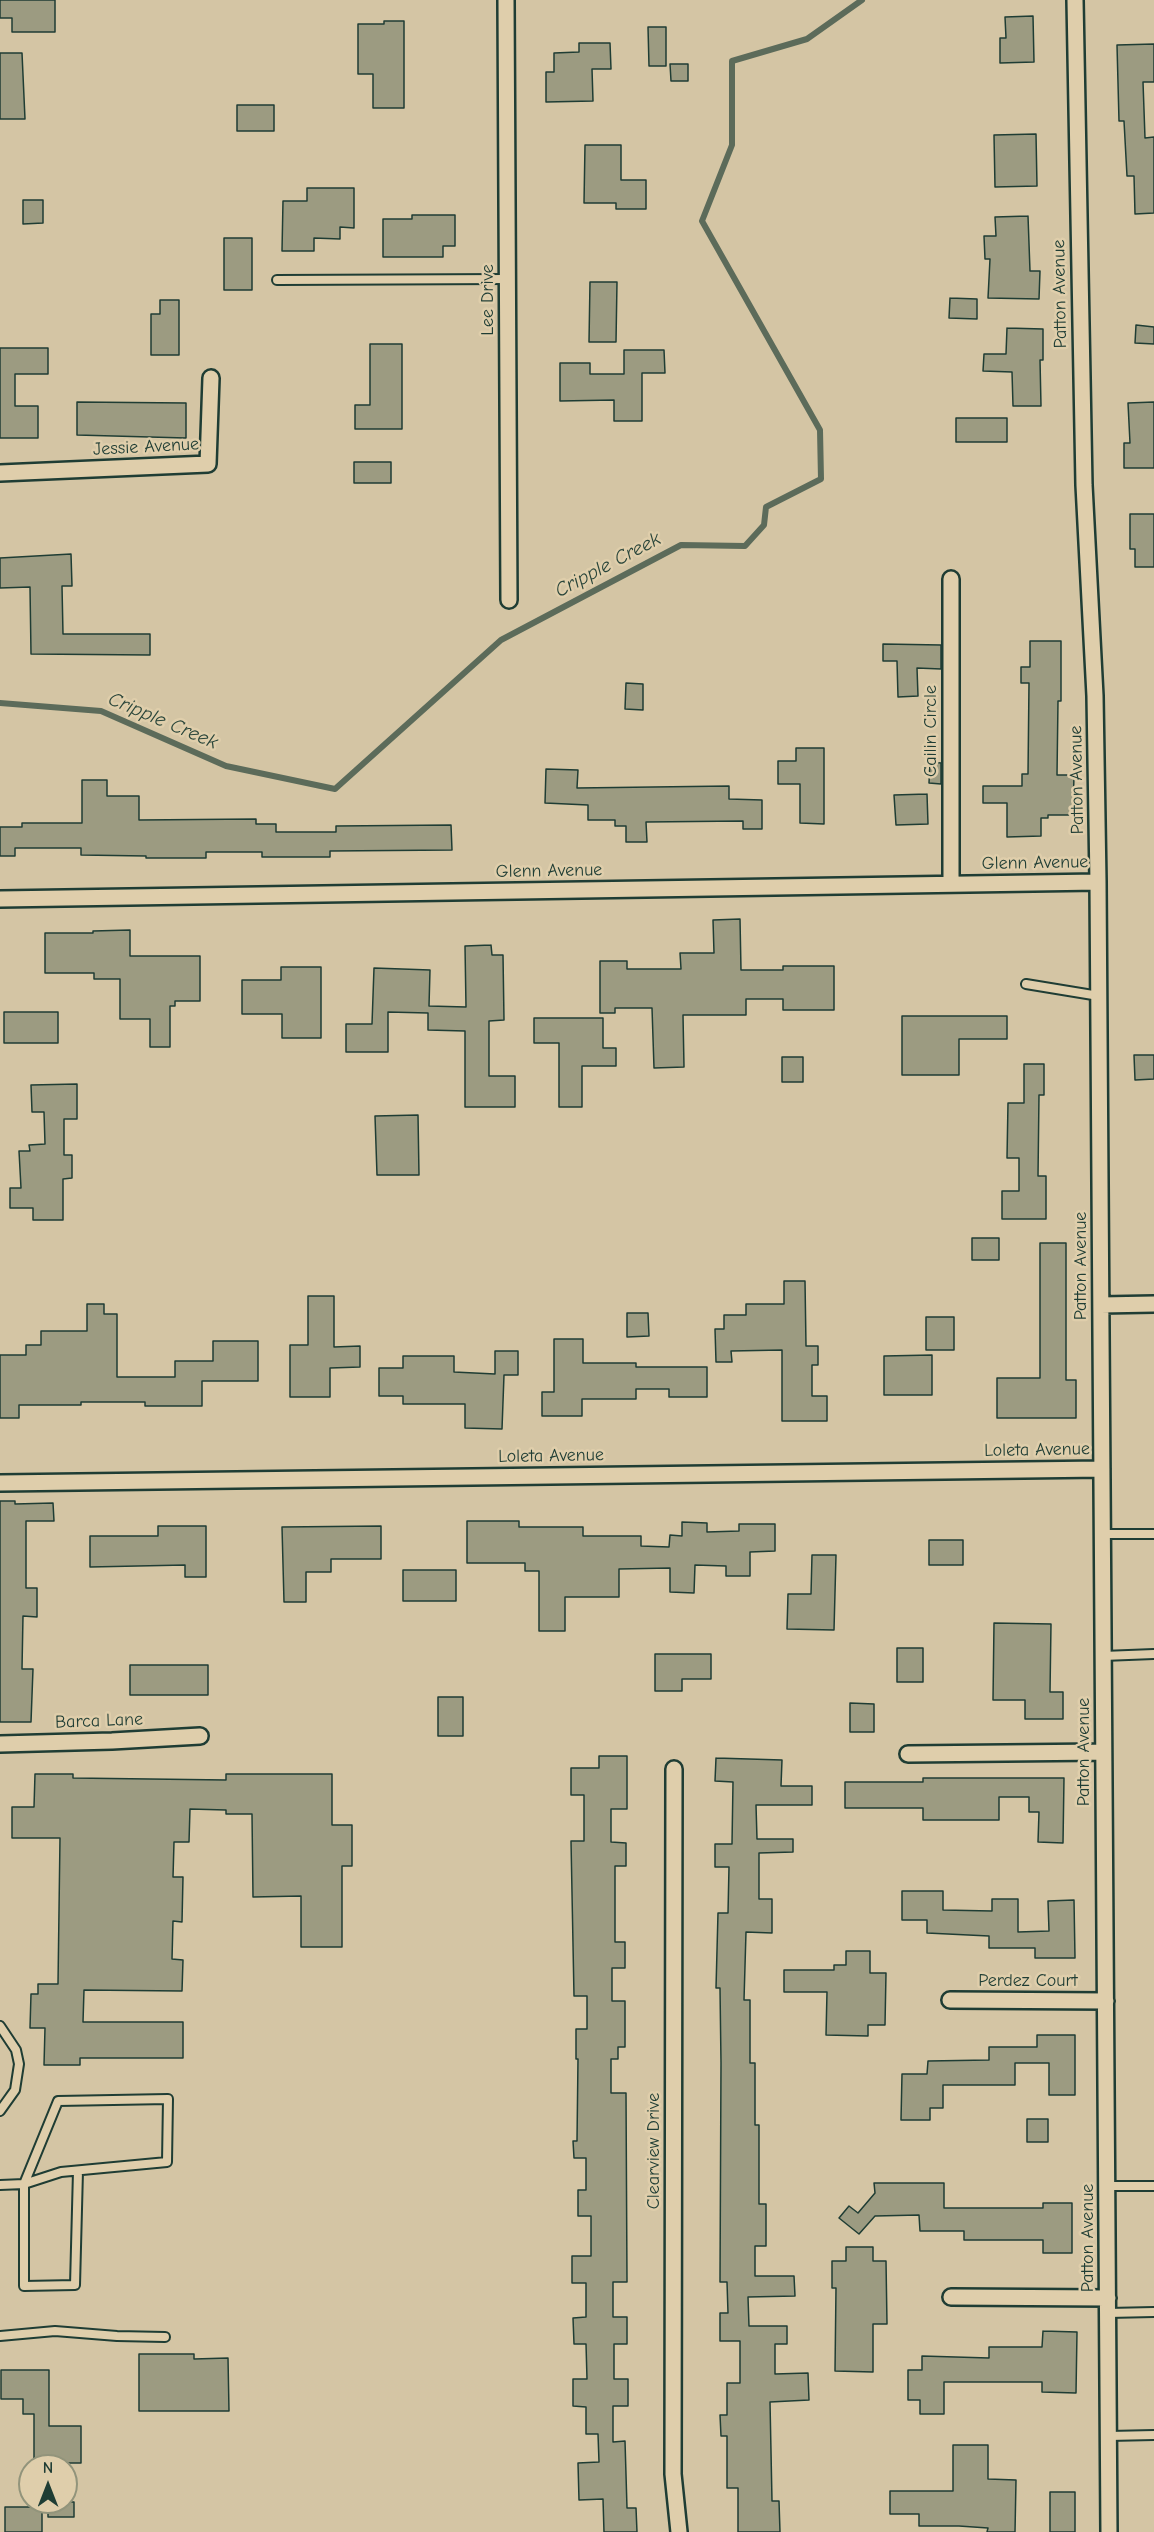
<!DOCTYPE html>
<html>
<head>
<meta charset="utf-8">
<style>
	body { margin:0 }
	#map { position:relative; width:1154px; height:2532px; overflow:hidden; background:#d4c5a4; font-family:"Comic Neue",sans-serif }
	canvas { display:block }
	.north { position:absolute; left:18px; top:2454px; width:60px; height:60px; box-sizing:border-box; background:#dfceab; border:2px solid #92947b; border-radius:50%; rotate:0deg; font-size:16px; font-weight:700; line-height:24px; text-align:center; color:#1f3d34 }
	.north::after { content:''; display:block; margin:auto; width:21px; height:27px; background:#1f3d34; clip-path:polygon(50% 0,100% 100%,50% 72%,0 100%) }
</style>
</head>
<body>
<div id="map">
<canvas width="1154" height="2532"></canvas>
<div class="north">N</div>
</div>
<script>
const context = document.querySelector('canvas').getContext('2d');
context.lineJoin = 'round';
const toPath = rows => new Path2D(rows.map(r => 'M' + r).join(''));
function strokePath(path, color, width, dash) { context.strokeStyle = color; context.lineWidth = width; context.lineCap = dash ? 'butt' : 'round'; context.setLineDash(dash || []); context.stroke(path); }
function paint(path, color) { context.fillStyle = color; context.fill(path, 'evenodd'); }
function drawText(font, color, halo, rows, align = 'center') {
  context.font = font + ' "Comic Neue",sans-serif'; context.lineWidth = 5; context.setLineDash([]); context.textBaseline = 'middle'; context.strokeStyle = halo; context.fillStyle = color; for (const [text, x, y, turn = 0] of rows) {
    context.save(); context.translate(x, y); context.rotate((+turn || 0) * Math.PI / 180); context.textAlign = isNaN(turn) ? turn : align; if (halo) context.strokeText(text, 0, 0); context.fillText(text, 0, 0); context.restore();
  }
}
strokePath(toPath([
	[0,703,101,711,226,766,335,789,501,640,681,545,745,546,764,525,766,507,821,479,820,430,702,221,732,145,732,61,807,39,862,0]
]), '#5c6b5a', 6);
const building = toPath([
	[0,0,55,0,55,32,12,32,12,18,0,18,0,0],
	[1033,16,1034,62,1000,63,1000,38,1006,38,1005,17,1033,16],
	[384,21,404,21,404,108,373,108,373,74,358,74,358,24,384,24,384,21],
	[648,27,666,27,666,66,649,66,648,27],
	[579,43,610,43,611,69,592,69,593,101,546,102,546,72,554,72,554,53,579,52,579,43],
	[1154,44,1154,82,1143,82,1145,138,1154,137,1154,213,1135,214,1134,176,1127,176,1124,121,1119,121,1117,45,1154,44],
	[0,53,22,53,25,119,0,119,0,53],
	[670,64,688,64,688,81,671,81,670,64],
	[237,105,274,105,274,131,237,131,237,105],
	[1036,134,1037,186,995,187,994,135,1036,134],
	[585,145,621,145,621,180,646,180,646,209,616,209,616,203,584,203,585,145],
	[307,188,354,188,354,228,340,227,340,239,314,238,314,251,282,251,283,201,307,201,307,188],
	[23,200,43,200,43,223,23,224,23,200],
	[412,215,455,215,455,246,443,246,443,257,383,257,383,219,412,219,412,215],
	[1028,216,1030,271,1040,271,1039,299,988,298,990,259,985,259,984,236,996,236,995,217,1028,216],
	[224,238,252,238,252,290,224,290,224,238],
	[590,282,617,282,616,342,589,342,590,282],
	[950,298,977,299,977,319,949,318,950,298],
	[160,300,179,300,179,355,151,355,151,314,160,314,160,300],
	[1136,325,1154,327,1154,344,1135,343,1136,325],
	[1007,328,1043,329,1043,360,1040,360,1041,406,1013,406,1012,372,983,371,984,354,1006,354,1007,328],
	[370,344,402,344,402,429,355,429,355,405,370,405,370,344],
	[0,348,48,348,48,374,15,374,15,406,38,406,38,438,0,438,0,348],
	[624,350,664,350,665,373,642,373,642,421,614,421,614,400,560,401,560,363,590,363,590,374,624,374,624,350],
	[77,402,186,403,186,438,77,435,77,402],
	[1154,402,1154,468,1124,468,1124,443,1130,443,1128,403,1154,402],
	[956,418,1007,418,1007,442,956,442,956,418],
	[354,462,391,462,391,483,354,483,354,462],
	[1130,514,1154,514,1154,567,1135,567,1135,549,1130,549,1130,514],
	[71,554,72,586,62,586,63,634,150,634,150,655,31,654,30,587,0,588,0,558,71,554],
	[1030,641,1061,641,1061,701,1058,701,1057,775,1074,775,1073,815,1048,815,1048,818,1041,818,1041,836,1007,837,1007,803,983,803,983,786,1022,786,1022,774,1028,774,1029,683,1021,683,1021,667,1030,667,1030,641],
	[883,644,941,645,941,669,917,668,918,696,898,697,897,661,883,661,883,644],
	[626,683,643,684,643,710,625,709,626,683],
	[796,748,824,748,824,824,800,823,800,784,778,784,778,761,796,761,796,748],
	[930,762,941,763,941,784,929,783,930,762],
	[546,769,578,770,577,788,729,786,729,799,762,800,762,829,743,829,743,821,646,822,647,842,626,842,626,826,615,826,615,820,588,820,588,805,545,803,546,769],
	[82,780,107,780,107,796,139,796,139,820,256,819,256,824,276,824,276,832,336,832,336,826,451,825,452,850,330,851,330,857,262,857,262,852,206,852,206,858,146,858,146,856,81,855,81,848,15,848,15,856,0,856,0,827,22,827,22,823,82,823,82,780],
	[927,794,928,824,896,825,894,795,927,794],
	[740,919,741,970,783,970,783,966,834,966,834,1010,783,1010,783,999,746,999,746,1015,683,1015,684,1067,654,1068,652,1008,615,1008,615,1013,600,1013,600,961,627,961,627,969,681,969,680,953,714,953,713,920,740,919],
	[130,930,130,956,200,956,200,1001,175,1001,175,1006,170,1006,170,1047,150,1047,150,1019,120,1019,120,979,94,979,94,973,45,973,45,933,93,933,93,931,130,930],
	[491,945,492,955,503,955,504,1020,489,1021,489,1076,515,1076,515,1107,465,1107,465,1031,428,1030,428,1013,388,1012,388,1052,346,1052,346,1024,372,1024,374,968,430,970,429,1006,466,1007,465,946,491,945],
	[281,967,321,967,321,1038,282,1038,282,1014,242,1014,242,980,281,980,281,967],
	[4,1012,58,1012,58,1043,4,1043,4,1012],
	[902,1016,1007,1016,1007,1039,959,1039,959,1075,902,1075,902,1016],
	[534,1018,603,1018,603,1048,616,1048,616,1066,582,1066,582,1107,559,1107,559,1043,534,1043,534,1018],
	[1134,1055,1154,1055,1154,1079,1135,1080,1134,1055],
	[782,1057,803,1057,803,1082,782,1082,782,1057],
	[1024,1064,1044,1064,1044,1095,1039,1095,1038,1176,1046,1176,1046,1219,1002,1219,1002,1191,1019,1191,1019,1158,1007,1158,1008,1103,1024,1103,1024,1064],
	[77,1084,77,1119,64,1119,64,1155,72,1155,72,1178,63,1179,63,1220,33,1220,33,1208,10,1208,10,1188,21,1188,19,1151,30,1151,29,1145,45,1144,44,1112,32,1112,31,1085,77,1084],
	[418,1115,419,1175,377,1175,375,1116,418,1115],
	[972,1238,999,1238,999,1260,972,1260,972,1238],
	[1040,1243,1066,1243,1066,1380,1076,1380,1076,1418,997,1418,997,1378,1040,1378,1040,1243],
	[784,1281,805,1281,806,1346,818,1346,818,1365,812,1365,812,1396,827,1396,827,1421,782,1421,782,1350,731,1351,732,1362,716,1362,715,1329,724,1329,724,1315,746,1315,746,1304,784,1304,784,1281],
	[308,1296,334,1296,334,1347,360,1346,360,1367,330,1368,330,1397,290,1397,290,1345,308,1345,308,1296],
	[87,1304,104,1304,104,1314,117,1314,117,1377,175,1377,175,1361,213,1361,213,1341,258,1341,258,1381,202,1381,202,1406,145,1406,145,1402,81,1402,81,1405,19,1405,19,1418,0,1418,0,1355,26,1355,26,1345,41,1345,41,1331,87,1331,87,1304],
	[627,1313,648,1313,649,1336,627,1337,627,1313],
	[926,1317,954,1317,954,1350,926,1350,926,1317],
	[554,1339,583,1339,583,1363,636,1363,636,1367,707,1367,707,1397,669,1397,669,1389,636,1389,636,1399,582,1399,582,1416,542,1416,542,1392,554,1392,554,1339],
	[495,1351,518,1351,518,1375,504,1375,502,1429,465,1428,465,1404,403,1404,403,1396,379,1396,379,1368,403,1368,403,1356,454,1356,454,1372,495,1374,495,1351],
	[932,1355,932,1395,884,1395,884,1356,932,1355],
	[0,1501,15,1501,15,1504,53,1503,54,1521,26,1521,26,1588,37,1588,37,1617,23,1616,22,1669,33,1669,31,1722,0,1722,0,1501],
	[467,1521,519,1521,519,1527,583,1527,583,1536,641,1536,641,1546,669,1547,670,1535,682,1536,682,1522,707,1523,707,1532,739,1531,739,1524,775,1524,775,1551,750,1552,750,1576,726,1576,726,1566,695,1565,694,1593,670,1592,670,1568,619,1569,619,1597,565,1597,565,1631,539,1631,539,1571,525,1571,525,1563,467,1563,467,1521],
	[158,1526,206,1526,206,1577,185,1577,185,1565,90,1567,90,1536,158,1536,158,1526],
	[381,1526,381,1559,331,1559,331,1572,306,1572,306,1602,284,1602,282,1527,381,1526],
	[929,1540,963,1540,963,1565,929,1565,929,1540],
	[812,1555,836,1555,834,1630,787,1629,788,1594,811,1594,812,1555],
	[403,1570,456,1570,456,1601,403,1601,403,1570],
	[994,1623,1051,1624,1050,1692,1063,1692,1063,1719,1025,1719,1025,1700,993,1700,994,1623],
	[897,1648,923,1648,923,1682,897,1682,897,1648],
	[655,1654,711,1654,711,1679,682,1679,682,1691,655,1691,655,1654],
	[130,1665,208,1665,208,1695,130,1695,130,1665],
	[438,1697,463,1697,463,1736,438,1736,438,1697],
	[850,1703,874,1704,874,1732,850,1732,850,1703],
	[599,1756,627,1756,627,1809,611,1809,611,1842,626,1843,626,1866,615,1866,615,1942,625,1942,625,1968,612,1968,612,2001,625,2001,625,2047,618,2047,618,2059,611,2059,611,2093,626,2093,627,2282,613,2282,613,2317,627,2317,627,2344,614,2344,614,2379,628,2379,628,2406,613,2406,613,2442,625,2441,627,2508,636,2508,637,2532,604,2532,603,2499,579,2500,578,2463,599,2462,598,2434,586,2434,586,2407,573,2406,573,2379,587,2379,586,2344,574,2344,573,2318,586,2317,586,2283,572,2283,572,2256,591,2256,591,2216,578,2216,578,2190,586,2190,586,2158,574,2158,573,2141,577,2141,578,2059,576,2059,576,2029,587,2029,587,1996,574,1996,571,1841,584,1841,584,1795,571,1795,571,1768,599,1768,599,1756],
	[716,1758,782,1760,781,1786,812,1786,812,1805,756,1805,757,1839,793,1839,793,1852,759,1853,759,1899,772,1899,772,1933,746,1932,744,2000,750,2000,750,2063,755,2063,755,2125,759,2125,759,2204,766,2204,766,2246,755,2246,755,2276,794,2276,795,2296,748,2297,749,2326,787,2326,787,2344,775,2344,775,2374,808,2373,809,2400,770,2402,772,2501,779,2501,780,2532,738,2532,738,2488,727,2488,727,2436,721,2436,720,2415,727,2415,727,2383,740,2383,740,2341,720,2341,720,2313,728,2313,727,2282,720,2282,721,2063,720,1988,716,1988,718,1913,728,1913,729,1867,715,1867,715,1844,732,1844,733,1782,715,1781,716,1758],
	[35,1774,73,1774,73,1778,226,1780,226,1774,332,1774,332,1825,352,1825,352,1866,342,1866,342,1947,301,1947,301,1896,253,1897,252,1814,226,1814,226,1810,190,1809,189,1842,174,1842,173,1877,183,1877,182,1922,173,1921,172,1959,183,1960,182,1991,84,1990,83,2022,183,2022,183,2058,80,2058,80,2065,44,2065,45,2028,30,2028,31,1994,38,1994,38,1984,58,1984,60,1838,12,1838,12,1807,34,1807,35,1774],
	[923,1778,1064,1778,1063,1843,1038,1842,1039,1812,1029,1812,1029,1797,999,1797,999,1820,923,1820,923,1808,845,1808,845,1782,923,1782,923,1778],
	[902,1891,943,1891,943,1910,992,1911,992,1899,1018,1899,1018,1932,1049,1931,1048,1901,1074,1900,1075,1958,1035,1958,1035,1948,989,1948,989,1936,927,1933,927,1920,902,1920,902,1891],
	[846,1951,870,1951,870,1973,886,1973,885,2025,868,2025,868,2036,826,2035,827,1992,784,1992,784,1970,834,1970,834,1965,846,1965,846,1951],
	[1037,2035,1075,2035,1075,2095,1049,2095,1049,2063,1015,2063,1015,2085,943,2085,943,2108,930,2108,930,2120,901,2120,902,2074,927,2074,928,2061,989,2060,989,2047,1037,2047,1037,2035],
	[1027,2119,1048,2119,1048,2142,1027,2142,1027,2119],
	[874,2183,944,2183,944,2208,1043,2208,1043,2203,1072,2203,1072,2253,1043,2253,1043,2240,964,2240,964,2231,920,2231,919,2215,875,2216,859,2234,839,2218,849,2206,858,2213,875,2193,874,2183],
	[846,2247,873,2247,873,2261,886,2261,887,2324,873,2324,873,2372,835,2371,836,2288,832,2288,832,2261,846,2261,846,2247],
	[1043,2331,1077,2332,1076,2393,1042,2392,1042,2382,944,2382,944,2414,920,2414,920,2400,908,2400,908,2370,922,2370,922,2356,989,2358,989,2347,1042,2347,1043,2331],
	[139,2354,194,2354,194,2359,228,2358,229,2411,139,2411,139,2354],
	[1,2370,49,2370,49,2426,81,2426,81,2463,51,2463,51,2466,34,2466,34,2414,23,2414,23,2399,1,2399,1,2370],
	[953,2445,988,2445,988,2479,1016,2480,1015,2532,987,2532,988,2528,959,2526,919,2526,919,2514,890,2514,890,2491,953,2491,953,2445],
	[1050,2492,1075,2492,1075,2532,1050,2532,1050,2492],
	[48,2502,74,2502,74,2517,48,2517,48,2502],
	[5,2507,42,2507,42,2532,5,2532,5,2507]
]);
paint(building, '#9c9b81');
strokePath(building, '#1f3d34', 1.5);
const service = toPath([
	[277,280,507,279],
	[1026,984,1099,996],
	[1102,1534,1154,1534],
	[1103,1656,1154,1654],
	[0,2026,16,2050,19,2064,15,2090,0,2111],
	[0,2185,24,2184,61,2172,167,2162,168,2099,58,2101,24,2184,24,2286,75,2285,78,2171],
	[1107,2186,1154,2186],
	[1108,2313,1154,2312],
	[0,2336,55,2331,117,2336,165,2337],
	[1109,2436,1154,2435]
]);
const minor = toPath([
	[506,0,509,600],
	[1075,0,1084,485,1095,696,1098,882,1109,2532],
	[0,473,208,464,211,378],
	[951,579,951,884],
	[0,899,1098,882],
	[1101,1305,1154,1304],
	[0,1483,1102,1469],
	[0,1744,112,1741,200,1736],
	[908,1754,1103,1752],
	[674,1769,673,2474,679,2532],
	[950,2000,1106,2001],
	[951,2297,1108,2298]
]);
strokePath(service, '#1f3d34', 12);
strokePath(minor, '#1f3d34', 20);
strokePath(service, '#dfceab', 8);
strokePath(minor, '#dfceab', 15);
drawText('18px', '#1f3d34', '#dfceab', [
	["Patton Avenue",1060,294,-91],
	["Lee Drive",488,300,-90],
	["Jessie Avenue",146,447,-3],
	["Cailin Circle",931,731,-90],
	["Patton Avenue",1077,780,-91],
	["Glenn Avenue",1035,863,-1],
	["Glenn Avenue",549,871,-1],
	["Patton Avenue",1081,1266,-90],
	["Loleta Avenue",1037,1450,-1],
	["Loleta Avenue",551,1456,-1],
	["Barca Lane",99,1721,-2],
	["Patton Avenue",1084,1752,-90],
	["Perdez Court",1028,1981],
	["Clearview Drive",654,2151,-90],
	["Patton Avenue",1088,2238,-90]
]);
drawText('italic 20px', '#29453a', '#dfceab', [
	["Cripple Creek",608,565,-28],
	["Cripple Creek",163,721,23]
]);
</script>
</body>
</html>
